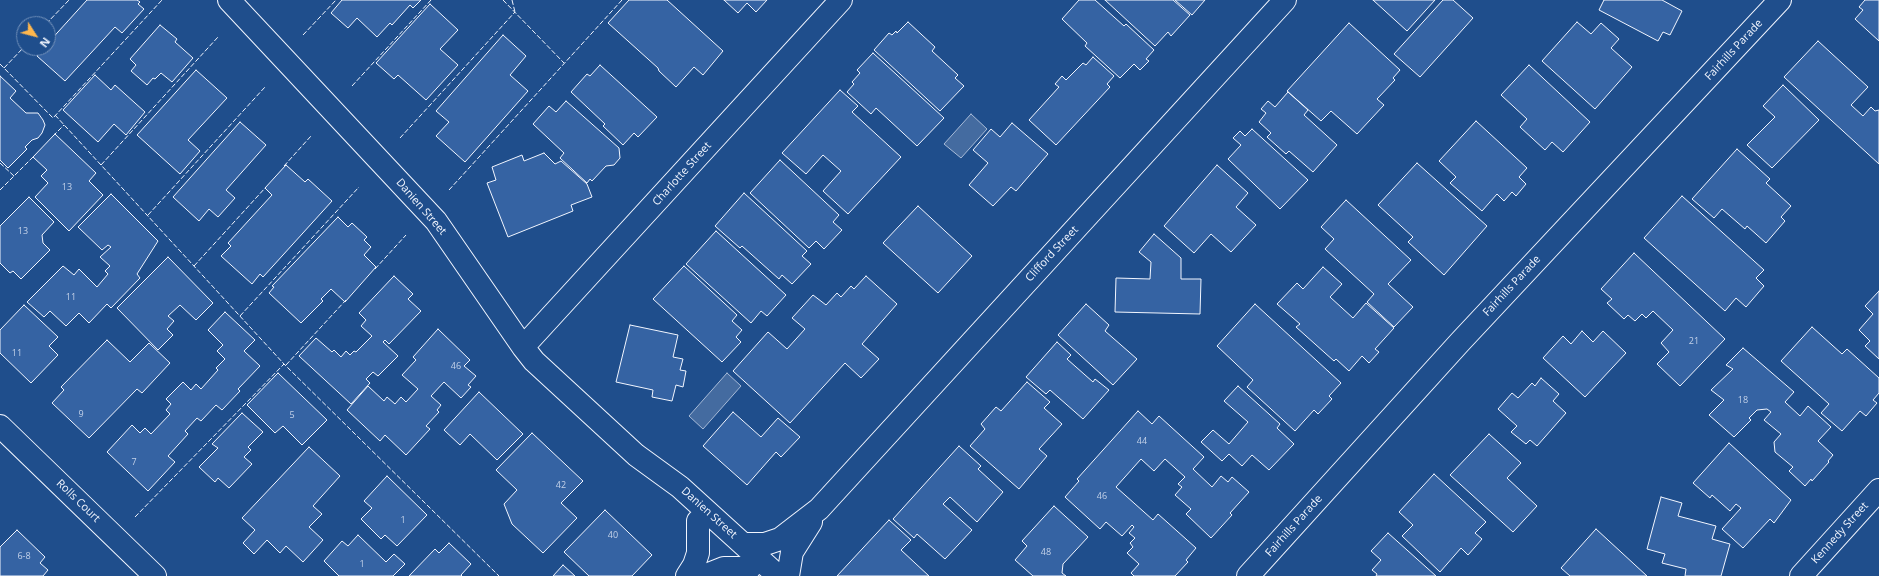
<!DOCTYPE html>
<html>
<head>
<meta charset="utf-8">
<style>
	body { margin:0 }
	#map { position:relative; width:1879px; height:576px; overflow:hidden; background:#1f4e8c; font-family:"Open Sans",sans-serif }
	canvas { display:block }
	.north { position:absolute; left:16px; top:16px; width:40px; height:40px; box-sizing:border-box; background:#1f4e8c; border:1px solid #7391ba; border-radius:50%; rotate:126deg; font-size:11px; font-weight:700; line-height:16px; text-align:center; color:#f2f6ff }
	.north::after { content:''; display:block; margin:auto; width:14px; height:18px; background:#ffb74d; clip-path:polygon(50% 0,100% 100%,50% 72%,0 100%) }
</style>
</head>
<body>
<div id="map">
<canvas width="1879" height="576"></canvas>
<div class="north">N</div>
</div>
<script>
const context = document.querySelector('canvas').getContext('2d');
context.lineJoin = 'round';
function paint(path, color) { context.fillStyle = color; context.fill(path, 'evenodd'); }
const toPath = rows => new Path2D(rows.map(r => 'M' + r).join(''));
function strokePath(path, color, width, dash) { context.strokeStyle = color; context.lineWidth = width; context.lineCap = dash ? 'butt' : 'round'; context.setLineDash(dash || []); context.stroke(path); }
function drawText(font, color, halo, rows, align = 'center') {
  context.font = font + ' "Open Sans",sans-serif'; context.lineWidth = 3; context.setLineDash([]); context.textBaseline = 'middle'; context.strokeStyle = halo; context.fillStyle = color; for (const [text, x, y, turn = 0] of rows) {
    context.save(); context.translate(x, y); context.rotate((+turn || 0) * Math.PI / 180); context.textAlign = isNaN(turn) ? turn : align; if (halo) context.strokeText(text, 0, 0); context.fillText(text, 0, 0); context.restore();
  }
}
const water = toPath([
	[971,114,987,129,961,158,944,144,971,114],
	[727,373,741,386,703,429,689,416,727,373]
]);
paint(water, '#446ba0');
strokePath(water, '#a8bbd7', 1);
const building = toPath([
	[87,0,137,0,140,2,138,4,144,9,122,33,115,27,65,81,37,56,44,48,48,48,48,43,87,0],
	[342,0,421,0,413,8,410,5,392,25,390,23,377,37,357,18,348,28,331,13,342,0],
	[629,0,667,0,723,51,703,75,694,67,676,87,659,71,658,68,608,23,629,0],
	[724,0,767,0,756,12,747,3,738,13,724,0],
	[1079,0,1095,0,1124,26,1126,24,1154,50,1146,59,1149,61,1140,70,1134,64,1120,78,1085,46,1087,43,1062,19,1079,0],
	[1105,0,1173,0,1190,15,1171,36,1168,32,1155,46,1105,0],
	[1175,0,1205,0,1192,15,1175,0],
	[1373,0,1435,0,1407,31,1373,0],
	[1443,0,1453,0,1473,18,1420,77,1394,54,1443,0],
	[1604,0,1662,0,1682,11,1670,35,1663,32,1658,41,1599,10,1604,0],
	[1865,0,1879,0,1879,41,1855,19,1863,10,1859,7,1865,0],
	[430,4,458,30,440,49,458,65,426,100,398,75,394,79,376,63,430,4],
	[908,22,935,47,932,51,958,75,955,78,964,86,940,111,874,50,889,33,892,35,896,31,897,33,908,22],
	[1577,22,1591,34,1601,23,1619,39,1611,48,1632,67,1595,109,1542,61,1577,22],
	[1349,23,1400,70,1393,78,1395,80,1377,99,1384,105,1357,134,1331,111,1321,121,1287,91,1349,23],
	[160,25,177,39,175,42,193,58,172,82,161,73,155,79,153,78,147,85,131,71,136,65,130,59,160,25],
	[503,35,526,56,510,75,528,91,465,162,436,136,449,122,436,111,503,35],
	[1818,41,1868,87,1851,105,1863,116,1871,107,1875,111,1879,110,1879,164,1784,77,1818,41],
	[873,53,944,118,917,146,876,108,871,114,847,92,854,84,852,82,860,73,857,70,873,53],
	[1093,57,1114,76,1107,84,1110,87,1056,145,1029,120,1059,87,1055,84,1062,76,1066,80,1083,63,1086,65,1093,57],
	[600,65,657,117,638,137,634,133,623,145,603,126,605,124,571,92,587,74,590,76,600,65],
	[1529,65,1590,122,1563,152,1552,142,1545,150,1520,127,1527,119,1501,95,1529,65],
	[196,70,227,98,188,140,200,151,180,174,137,135,196,70],
	[95,75,111,90,115,85,145,112,126,135,114,124,98,142,63,110,95,75],
	[0,76,16,91,10,98,26,113,38,113,43,120,45,125,42,133,38,138,32,140,25,147,27,149,8,168,0,160,0,76],
	[1783,85,1819,120,1772,168,1747,145,1775,117,1763,106,1783,85],
	[840,90,858,106,852,112,901,157,848,214,823,191,841,171,823,155,806,174,782,153,840,90],
	[1288,92,1308,110,1304,115,1337,145,1313,172,1289,151,1286,154,1267,137,1271,133,1259,122,1266,113,1261,109,1268,101,1275,107,1288,92],
	[566,101,619,148,620,158,614,165,606,166,592,181,590,179,587,183,560,158,564,153,533,124,549,106,556,112,566,101],
	[1476,121,1527,168,1519,177,1526,184,1516,196,1512,192,1504,201,1497,194,1482,211,1450,183,1456,177,1439,161,1476,121],
	[240,122,266,145,226,190,235,198,218,217,209,209,199,221,173,197,240,122],
	[1012,123,1048,154,1016,191,1011,187,993,206,969,185,988,163,973,150,991,129,1000,137,1012,123],
	[1252,129,1308,180,1280,209,1228,159,1241,145,1233,138,1240,131,1245,136,1252,129],
	[55,134,96,173,89,181,103,195,69,231,35,197,48,183,41,176,47,170,33,157,55,134],
	[1737,149,1770,179,1766,183,1791,206,1781,217,1785,221,1766,243,1747,226,1745,229,1722,209,1714,218,1692,199,1737,149],
	[544,153,555,164,561,161,587,184,592,197,571,205,573,211,508,237,487,183,496,180,492,167,522,155,524,161,544,153],
	[780,160,839,215,833,222,842,230,824,249,816,241,809,248,750,193,780,160],
	[1417,163,1487,226,1444,275,1408,242,1413,237,1378,205,1417,163],
	[286,165,305,182,308,179,332,201,263,277,260,274,252,284,221,256,231,246,228,243,272,195,265,188,286,165],
	[1217,165,1248,193,1236,207,1256,225,1231,252,1211,234,1194,253,1164,226,1217,165],
	[744,193,807,251,802,256,811,264,792,284,782,275,779,279,742,246,740,248,715,226,744,193],
	[111,194,158,241,137,274,140,278,111,308,107,304,89,323,79,313,66,326,50,311,44,317,27,302,63,266,74,275,79,269,97,287,108,274,105,271,110,266,100,257,111,247,108,245,102,250,78,227,111,194],
	[1682,196,1764,270,1756,278,1764,286,1746,307,1736,298,1725,311,1644,238,1682,196],
	[29,197,54,222,42,235,43,243,50,250,21,279,13,271,10,273,0,263,0,226,29,197],
	[1346,200,1411,260,1388,284,1413,307,1394,327,1367,302,1374,294,1325,249,1334,239,1321,227,1346,200],
	[918,206,972,256,938,293,883,243,918,206],
	[338,217,348,227,352,223,367,237,364,240,371,247,364,255,376,267,345,302,331,289,321,299,323,301,301,323,269,293,274,287,272,286,338,217],
	[716,231,786,295,767,316,761,311,751,323,686,264,716,231],
	[1154,234,1181,258,1181,279,1201,279,1200,314,1115,312,1116,278,1150,279,1151,262,1139,252,1154,234],
	[1634,253,1725,339,1680,386,1657,364,1669,352,1661,343,1673,330,1653,311,1646,318,1642,314,1635,321,1628,315,1624,319,1607,303,1612,299,1601,289,1634,253],
	[168,257,213,303,196,320,180,305,168,316,174,321,167,329,173,335,158,350,117,308,168,257],
	[684,266,737,315,732,321,742,330,736,337,741,342,722,362,653,299,684,266],
	[1323,267,1342,284,1330,297,1353,318,1366,303,1394,328,1375,349,1379,352,1369,363,1362,356,1349,371,1336,359,1334,361,1296,327,1300,324,1277,304,1297,283,1303,289,1323,267],
	[394,276,413,294,408,299,421,311,389,344,385,340,383,342,398,356,378,376,373,372,366,379,370,383,351,404,299,356,316,338,332,352,334,350,341,357,346,351,350,355,354,351,356,352,372,336,361,326,366,320,359,313,394,276],
	[866,276,897,304,862,344,879,359,861,378,845,363,790,423,733,371,768,332,787,349,805,329,792,318,813,295,826,305,837,293,841,297,851,286,854,289,866,276],
	[1879,291,1879,359,1865,346,1870,341,1859,330,1873,314,1865,306,1879,291],
	[1086,304,1109,325,1105,331,1137,359,1113,385,1058,335,1086,304],
	[1255,304,1341,383,1329,396,1332,399,1318,414,1314,410,1295,431,1247,387,1253,380,1217,346,1255,304],
	[24,305,58,337,49,346,58,355,31,383,0,353,0,330,24,305],
	[225,312,255,340,244,351,260,366,238,389,240,391,222,410,216,405,201,421,197,418,185,431,188,434,168,456,175,462,148,491,107,452,132,425,140,433,145,428,151,434,170,414,166,410,171,404,166,399,183,382,191,390,196,384,201,389,218,370,216,368,225,359,217,351,223,345,208,330,225,312],
	[630,325,678,335,673,357,683,359,680,370,686,371,683,387,676,385,672,401,652,397,653,390,616,382,630,325],
	[1812,327,1842,354,1847,349,1879,378,1879,393,1873,400,1877,403,1866,416,1860,411,1842,431,1821,413,1829,404,1781,361,1812,327],
	[438,329,470,360,464,366,476,376,468,385,471,387,461,398,444,382,431,396,441,405,437,410,439,412,426,426,430,429,406,455,385,435,380,441,347,410,368,386,384,401,387,397,395,404,401,397,406,402,418,389,402,375,416,360,413,357,438,329],
	[1582,331,1593,342,1603,331,1626,353,1585,397,1543,358,1563,336,1571,344,1582,331],
	[107,340,130,362,149,343,170,363,142,393,137,389,89,438,52,403,64,390,61,387,107,340],
	[1057,342,1071,355,1067,359,1093,382,1095,379,1109,390,1083,419,1050,390,1046,394,1026,377,1057,342],
	[1743,348,1794,392,1785,402,1800,416,1808,406,1831,427,1818,441,1833,455,1828,461,1829,462,1812,481,1811,479,1805,486,1789,471,1793,467,1775,452,1774,442,1781,434,1764,420,1771,412,1767,409,1757,410,1749,418,1751,420,1734,437,1709,415,1724,400,1711,390,1733,369,1726,365,1743,348],
	[278,373,327,420,302,445,283,426,275,433,247,405,278,373],
	[1541,378,1559,394,1553,401,1566,413,1537,446,1530,440,1526,444,1511,432,1517,426,1498,409,1512,393,1518,398,1532,383,1535,386,1541,378],
	[1027,382,1050,402,1044,408,1062,424,1039,449,1047,456,1019,489,970,446,985,429,981,424,996,407,1001,411,1027,382],
	[1238,386,1280,424,1277,428,1294,444,1269,470,1252,455,1242,466,1229,454,1222,461,1201,442,1213,430,1229,444,1248,422,1224,401,1238,386],
	[479,392,523,434,497,460,470,434,460,445,444,430,479,392],
	[1138,411,1152,424,1159,416,1204,457,1193,469,1212,487,1221,476,1228,482,1232,477,1249,492,1230,513,1232,515,1211,538,1186,514,1191,509,1175,495,1182,487,1178,484,1185,477,1165,459,1154,471,1141,459,1116,487,1153,520,1158,514,1196,548,1186,560,1188,562,1175,576,1134,576,1131,573,1139,564,1127,553,1133,547,1130,543,1135,538,1129,533,1134,527,1132,525,1122,536,1106,522,1100,529,1065,497,1079,481,1077,479,1138,411],
	[733,412,761,437,778,418,800,437,781,457,776,452,747,485,703,446,733,412],
	[242,413,263,432,248,447,251,450,244,457,252,464,229,488,218,478,215,482,199,467,218,448,212,444,242,413],
	[532,433,583,481,561,503,577,518,543,553,512,524,504,504,517,490,496,470,532,433],
	[1489,434,1521,463,1507,478,1537,506,1513,532,1450,475,1489,434],
	[1729,443,1791,500,1774,523,1770,519,1743,548,1722,529,1741,508,1736,504,1730,511,1712,495,1710,498,1693,483,1729,443],
	[959,446,981,466,978,469,1003,492,977,522,950,497,943,504,972,530,945,559,917,534,914,538,893,519,959,446],
	[309,447,340,476,313,506,322,514,309,527,323,540,303,562,286,546,280,553,267,540,254,554,243,543,255,530,242,518,309,447],
	[1434,474,1486,522,1475,533,1482,539,1468,555,1461,548,1440,572,1402,536,1413,525,1399,512,1434,474],
	[387,476,427,515,397,546,385,535,381,539,361,519,372,508,364,501,387,476],
	[1661,497,1682,503,1678,516,1716,526,1712,539,1730,544,1721,576,1685,576,1686,569,1662,563,1665,554,1647,549,1661,497],
	[1054,506,1088,537,1063,564,1062,573,1066,576,1033,576,1015,560,1027,546,1022,541,1054,506],
	[605,510,652,555,632,576,589,576,564,552,605,510],
	[889,520,911,540,901,550,929,576,837,576,889,520],
	[1596,529,1647,576,1570,576,1561,568,1596,529],
	[17,530,45,557,40,563,48,570,43,576,0,576,0,547,17,530],
	[1388,533,1436,576,1376,576,1377,574,1372,570,1381,560,1371,551,1388,533],
	[358,535,386,562,394,554,405,564,393,576,339,576,324,561,342,541,348,546,358,535],
	[449,543,471,564,461,575,462,576,409,576,435,549,439,553,449,543],
	[563,565,575,576,553,576,563,565]
]);
paint(building, '#3563a3');
strokePath(building, '#f2f6ff', 1);
const minor = toPath([
	[229,0,436,221,523,347,534,361,636,455,680,487,778,576],
	[523,347,841,0],
	[0,426,155,576],
	[744,544,765,544,780,539,819,509,1285,0],
	[687,576,694,565,698,553,698,521],
	[704,576,724,568,750,568],
	[788,576,792,552,811,522],
	[1248,576,1460,342,1780,0],
	[1801,576,1879,490]
]);
strokePath(minor, '#f2f6ff', 24);
strokePath(minor, '#1f4e8c', 22);
strokePath(toPath([
	[503,0,564,63],
	[512,0,515,12],
	[46,24,69,0],
	[303,35,336,0],
	[0,64,53,118,162,0],
	[4,68,24,47],
	[352,86,431,0],
	[55,115,284,364,499,576],
	[53,136,64,125],
	[400,138,515,12],
	[0,163,14,176],
	[101,165,218,37],
	[284,166,311,136],
	[0,190,34,156],
	[449,190,622,0],
	[148,215,265,87],
	[194,266,266,187],
	[375,269,406,235],
	[240,316,359,187],
	[286,365,346,300],
	[135,517,284,364]
]), '#f2f6ff', 1, [5, 2]);
drawText('9px', '#c3d1e8', null, [
	["13",67,187],
	["13",23,231],
	["11",71,297],
	["21",1694,341],
	["11",17,353],
	["46",456,366],
	["18",1743,400],
	["9",81,414],
	["5",292,415],
	["44",1142,441],
	["7",134,462],
	["42",561,485],
	["46",1102,496],
	["1",403,520],
	["40",613,535],
	["48",1046,552],
	["6-8",24,556],
	["1",362,564]
]);
drawText('11px', '#f2f6ff', '#1f4e8c', [
	["Fairhills Parade",1734,50,-47],
	["Charlotte Street",682,174,-48],
	["Danien Street",421,207,49],
	["Clifford Street",1052,254,-47],
	["Fairhills Parade",1512,286,-47],
	["Rolls Court",78,501,44],
	["Danien Street",709,513,42],
	["Fairhills Parade",1294,526,-48],
	["Kennedy Street",1840,533,-48]
]);
</script>
</body>
</html>
